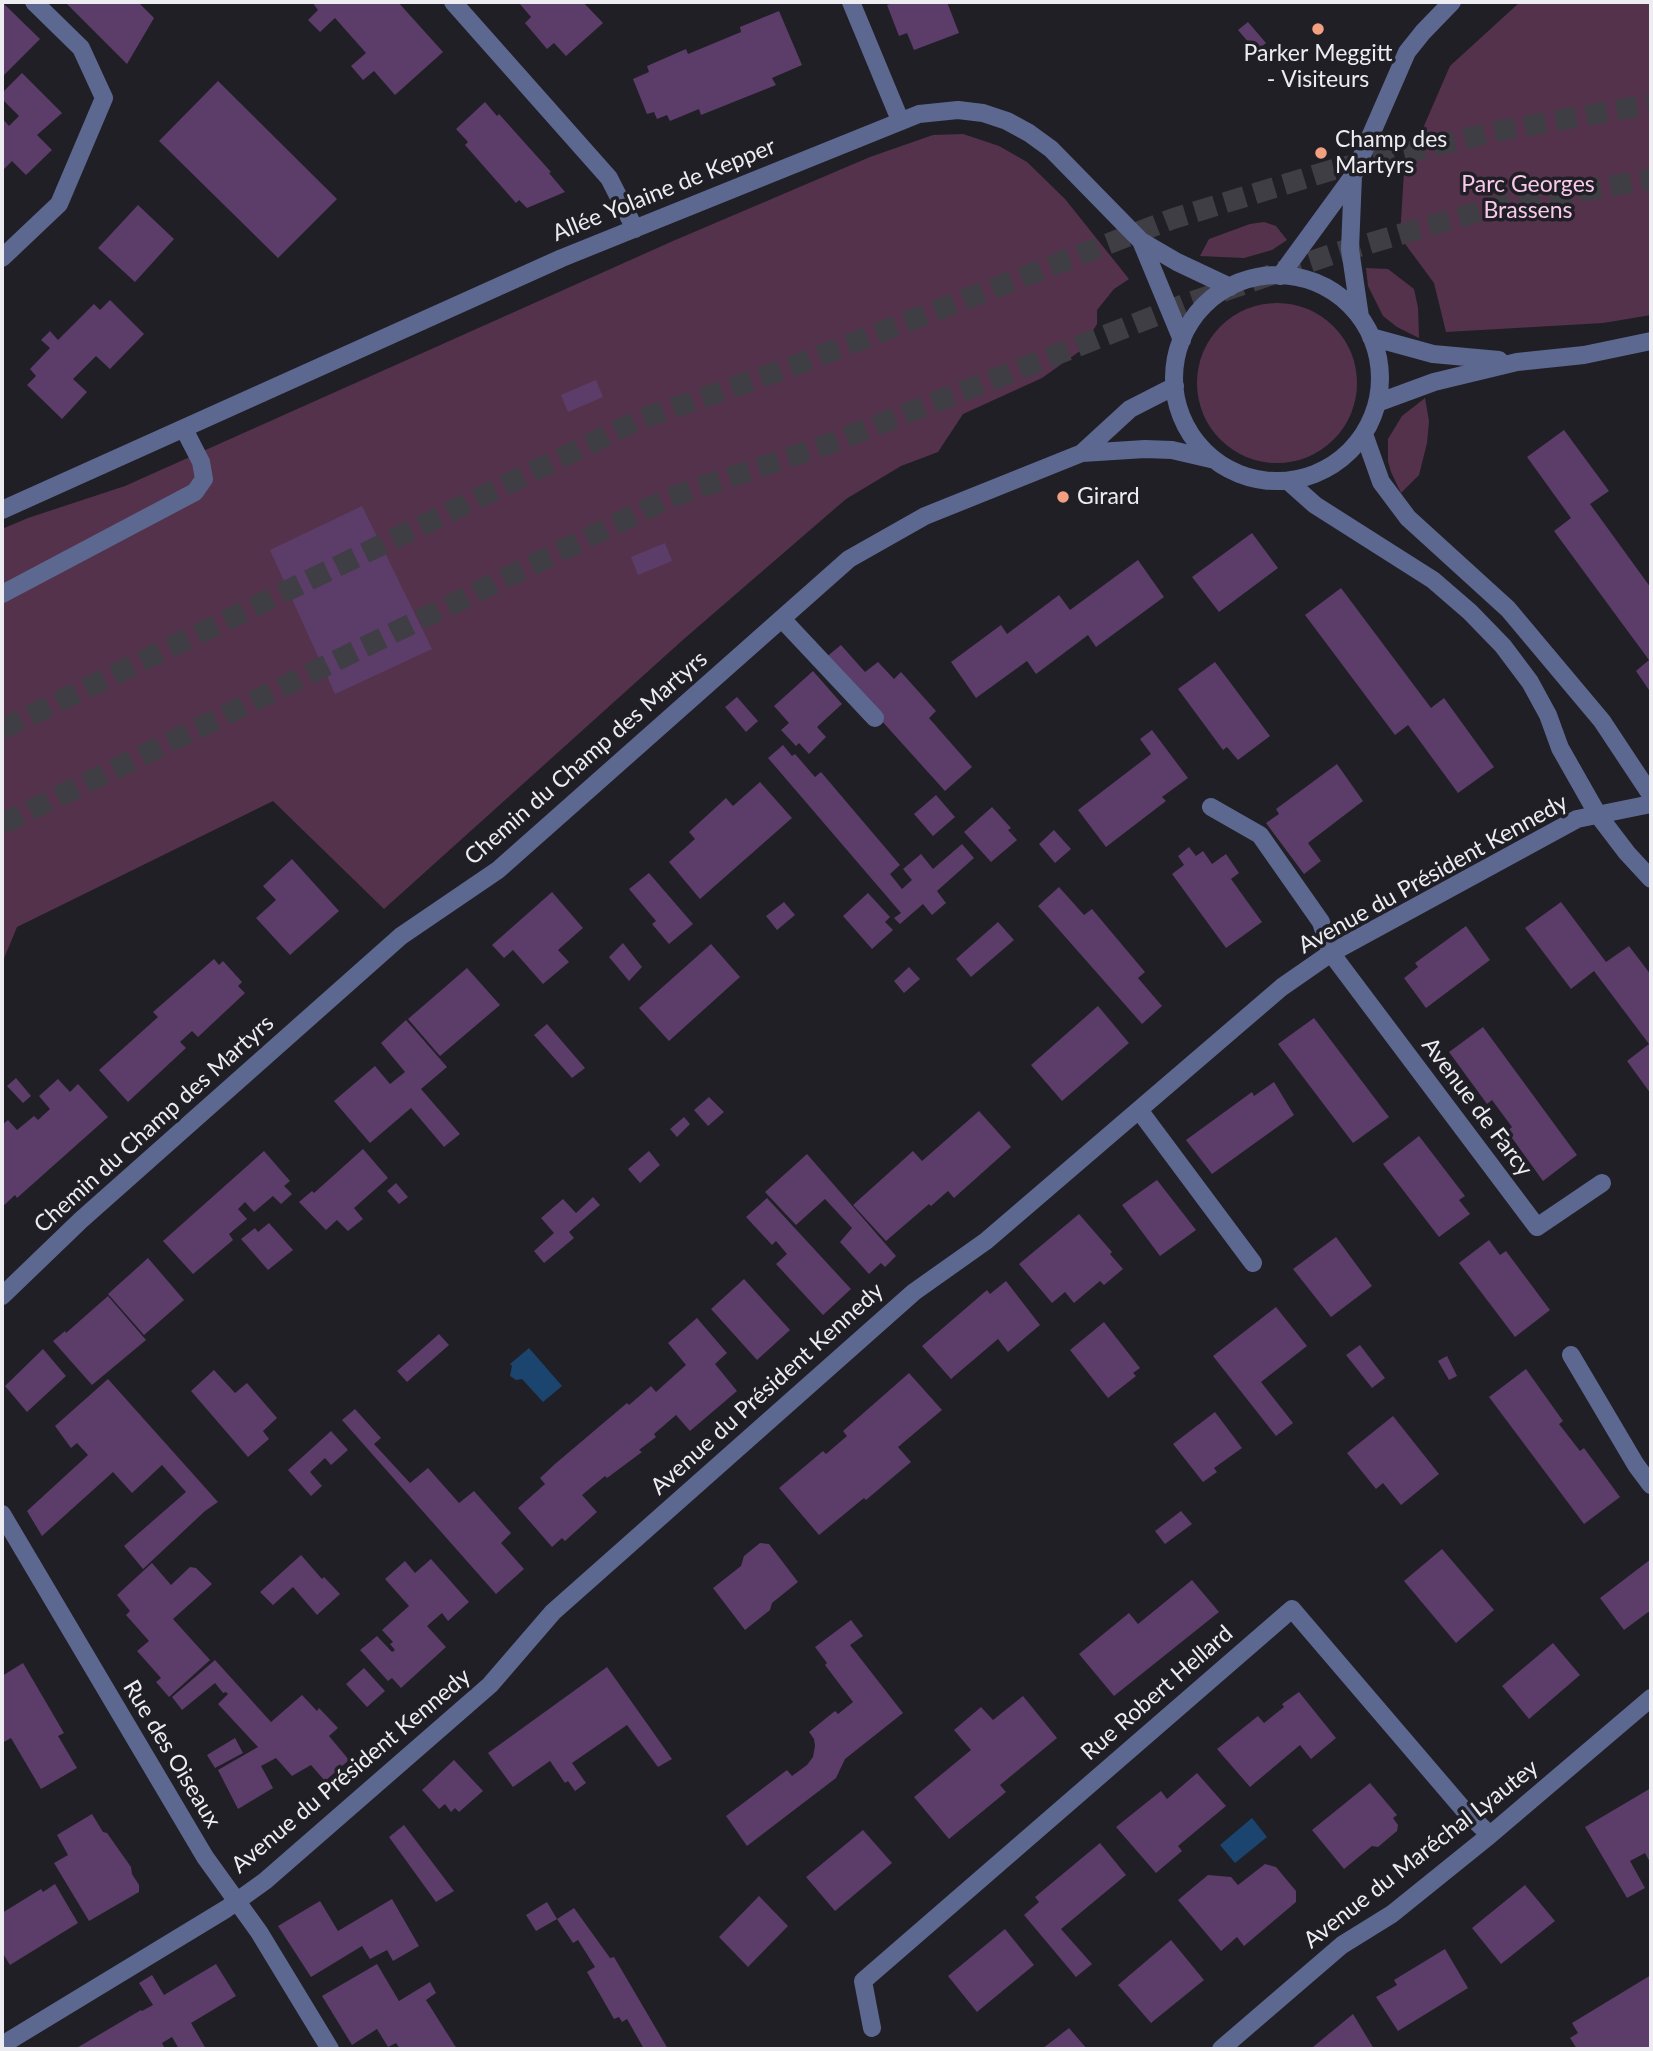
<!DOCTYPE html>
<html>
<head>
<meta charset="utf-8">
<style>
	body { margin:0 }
	#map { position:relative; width:1653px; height:2051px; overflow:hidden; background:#201f26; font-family:Lato,sans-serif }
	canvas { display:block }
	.frame { position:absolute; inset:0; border:4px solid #edecf1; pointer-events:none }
</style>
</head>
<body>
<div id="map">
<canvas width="1653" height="2051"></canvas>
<div class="frame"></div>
</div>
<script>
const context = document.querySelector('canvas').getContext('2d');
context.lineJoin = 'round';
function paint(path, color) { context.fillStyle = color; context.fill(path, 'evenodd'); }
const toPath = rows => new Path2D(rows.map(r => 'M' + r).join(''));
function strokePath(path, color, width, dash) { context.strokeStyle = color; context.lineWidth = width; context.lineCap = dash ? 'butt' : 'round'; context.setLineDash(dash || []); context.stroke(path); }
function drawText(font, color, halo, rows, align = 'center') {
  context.font = font + ' Lato,sans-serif'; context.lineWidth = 7; context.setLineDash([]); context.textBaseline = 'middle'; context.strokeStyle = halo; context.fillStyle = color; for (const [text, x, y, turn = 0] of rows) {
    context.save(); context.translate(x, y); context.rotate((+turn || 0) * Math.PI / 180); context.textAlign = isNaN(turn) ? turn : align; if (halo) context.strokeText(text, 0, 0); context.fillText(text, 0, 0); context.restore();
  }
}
paint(toPath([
	[1520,2,1651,2,1651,315,1603,323,1446,332,1434,283,1400,237,1404,172,1450,66],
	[963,134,999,146,1027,162,1065,199,1129,279,1114,289,1097,310,1097,324,1080,351,1042,378,963,414,938,452,901,466,846,499,685,638,384,909,273,801,17,927,2,963,2,529,28,518,125,486,673,241,870,157,933,135],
	[1264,222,1276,226,1287,240,1272,250,1244,258,1200,256,1209,239,1250,224],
	[1366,268,1388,269,1414,289,1418,308,1419,338,1397,327,1383,316,1368,286],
	'1197 383a80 80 0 1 1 160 0a80 80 0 1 1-160 0Z',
	[1425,398,1429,421,1427,443,1419,475,1401,493,1391,472,1388,461,1388,439,1402,416]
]), '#55324c');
paint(toPath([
	[529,1348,562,1386,543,1402,522,1379,516,1380,510,1376,512,1366,510,1364],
	[1252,1818,1267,1837,1235,1863,1220,1845]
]), '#1b456e');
paint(toPath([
	[2,2,40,39,2,77],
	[65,2,138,2,154,18,127,64],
	[312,2,398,2,443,52,395,95,374,71,363,80,351,66,366,53,335,18,320,32,308,20,318,10],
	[520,2,583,2,603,23,566,56,554,43,547,49,525,23,531,17,519,3],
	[895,2,947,2,959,33,914,50,907,33,899,36,887,5],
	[779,11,802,65,772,78,776,85,701,115,699,109,670,121,667,115,657,119,654,112,647,114,633,79,649,72,647,66,686,49,688,54,741,32,740,27],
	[1248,22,1266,43,1256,51,1238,30],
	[22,73,62,113,37,135,52,150,26,175,12,161,2,171,2,118,9,126,19,116,2,99,2,93],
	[218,81,337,199,278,258,159,141],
	[485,102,497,116,499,114,551,172,549,173,565,192,527,208,519,200,516,203,465,145,468,142,456,129],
	[138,205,174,239,135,282,98,248],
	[110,300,144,334,110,369,96,356,73,379,87,392,62,419,27,385,36,376,30,369,50,348,41,340,50,331,58,340,94,304,100,310],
	[596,380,603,397,568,412,561,395],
	[1564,430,1609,491,1590,504,1651,588,1651,693,1636,671,1649,660,1554,531,1571,518,1527,457],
	[362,506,432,649,335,694,270,550],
	[1252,533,1278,568,1219,612,1192,577],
	[665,543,672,561,638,575,631,557],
	[1138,560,1164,597,1096,647,1088,635,1036,674,1027,661,976,698,951,662,1001,625,1007,634,1059,595,1070,610],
	[1341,588,1431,708,1444,698,1494,767,1458,793,1408,725,1395,735,1305,615],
	[841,645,865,672,878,662,894,679,901,672,936,711,929,718,972,767,945,791,825,658],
	[1215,662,1270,736,1238,760,1227,747,1223,750,1178,689],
	[813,671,842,704,817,727,826,737,809,754,799,743,796,746,781,730,789,723,774,706],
	[737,697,758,721,746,732,725,707],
	[1152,730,1188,778,1162,797,1166,801,1106,847,1078,810,1151,754,1140,739],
	[783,745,792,756,795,754,815,777,821,772,900,865,890,874,902,889,912,880,903,869,921,854,933,869,962,844,974,858,937,891,946,903,932,915,923,904,900,924,894,918,901,913,768,758],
	[1337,764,1363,801,1308,843,1321,861,1304,874,1266,823,1279,814,1276,809],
	[760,782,792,818,700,899,669,862,695,839,689,832,726,798,733,806],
	[936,795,955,817,933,836,914,814],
	[992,807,1011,828,1008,830,1017,840,991,862,964,832],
	[1054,830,1071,849,1055,863,1039,844],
	[1189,847,1196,856,1203,851,1212,864,1226,854,1239,873,1231,879,1262,922,1226,948,1172,874,1184,865,1178,856],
	[292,859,339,911,290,955,256,918,276,900,263,886],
	[649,873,693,924,669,944,652,924,656,921,629,889],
	[1059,887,1084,915,1092,909,1145,972,1138,978,1162,1006,1142,1024,1038,906],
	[552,892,583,928,558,950,569,962,543,984,513,950,504,958,492,945],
	[868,893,890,917,885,922,893,930,872,949,843,916],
	[784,902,795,915,777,930,766,916],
	[1561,902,1606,962,1629,946,1651,975,1651,1094,1627,1061,1649,1044,1594,971,1571,989,1525,928],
	[998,922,1014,940,971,977,956,959],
	[1466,926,1490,960,1426,1008,1404,978,1418,967,1415,963],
	[623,943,642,967,629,981,609,957],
	[711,944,740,977,669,1041,639,1008],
	[214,959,219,965,223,961,242,982,238,986,245,993,198,1037,192,1031,180,1042,186,1048,128,1102,99,1070,158,1017,153,1012],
	[909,967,920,979,904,993,894,981],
	[467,968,500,1005,440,1056,408,1019],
	[1098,1006,1129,1043,1062,1101,1031,1065],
	[1314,1018,1389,1117,1353,1143,1278,1044],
	[406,1020,447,1067,421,1089,460,1134,444,1147,411,1108,370,1143,334,1101,375,1066,390,1084,405,1072,381,1043],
	[547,1024,585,1068,572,1078,534,1035],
	[1483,1027,1577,1155,1543,1181,1507,1131,1512,1127,1492,1100,1487,1104,1449,1052],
	[16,1078,31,1096,23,1103,7,1086],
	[58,1079,70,1092,78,1084,108,1117,17,1198,15,1195,2,1207,2,1125,8,1120,17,1130,34,1116,38,1120,50,1109,39,1096],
	[1274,1082,1294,1115,1212,1174,1186,1140,1252,1092,1254,1096],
	[709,1097,724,1112,708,1126,694,1110],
	[979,1111,1011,1147,954,1198,948,1191,931,1206,929,1204,886,1241,853,1205,913,1151,922,1161],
	[684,1117,690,1124,677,1137,670,1129],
	[1419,1136,1465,1196,1459,1200,1470,1214,1439,1237,1383,1164],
	[363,1149,388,1178,354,1208,363,1219,348,1231,337,1220,326,1230,299,1202,312,1191,314,1193],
	[264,1151,290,1181,284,1186,292,1194,281,1204,273,1196,254,1212,245,1202,238,1209,247,1219,229,1234,233,1240,193,1274,163,1241],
	[649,1151,660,1165,640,1183,628,1169],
	[807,1154,896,1256,885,1267,881,1263,869,1274,840,1242,852,1228,825,1199,796,1225,765,1192],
	[1157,1180,1196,1230,1160,1256,1122,1205],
	[396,1183,408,1197,399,1204,387,1191],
	[593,1197,600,1205,569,1232,574,1238,544,1263,534,1251,554,1233,541,1218,563,1199,576,1213],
	[767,1198,851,1289,823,1315,776,1264,787,1254,776,1241,772,1245,746,1217],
	[1079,1214,1112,1252,1110,1254,1123,1269,1104,1285,1100,1281,1074,1303,1065,1292,1052,1303,1019,1264],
	[269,1223,293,1250,268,1270,241,1239,255,1228,258,1232],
	[1336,1237,1372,1286,1331,1317,1293,1269],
	[1489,1240,1500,1255,1506,1251,1550,1310,1515,1337,1459,1263],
	[148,1258,184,1300,144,1335,108,1294],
	[744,1279,790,1330,757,1360,711,1309],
	[1006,1281,1040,1325,1008,1352,998,1339,951,1379,922,1346,987,1290,990,1294],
	[108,1296,146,1340,92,1385,53,1341,65,1331,66,1333],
	[1276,1307,1307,1346,1261,1382,1293,1423,1276,1436,1213,1356],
	[697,1318,727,1353,715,1364,737,1391,690,1431,676,1415,654,1434,656,1437,639,1450,642,1452,607,1478,605,1476,582,1495,597,1512,565,1541,562,1538,552,1547,518,1508,545,1484,540,1478,555,1464,627,1403,629,1405,651,1386,656,1392,686,1365,668,1343],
	[1104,1322,1140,1368,1133,1373,1136,1376,1108,1398,1070,1350],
	[439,1334,449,1345,407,1382,397,1371],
	[1360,1345,1385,1378,1372,1388,1346,1355],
	[43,1349,66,1376,27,1412,5,1386],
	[1447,1356,1457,1376,1449,1380,1438,1361],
	[1526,1369,1563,1421,1559,1424,1580,1451,1584,1448,1620,1497,1584,1524,1489,1397],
	[214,1370,235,1393,247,1383,277,1418,263,1431,269,1439,248,1457,191,1391],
	[909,1373,942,1410,898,1447,911,1462,866,1500,864,1498,819,1535,779,1488,823,1451,826,1454,847,1436,843,1431],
	[108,1379,218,1502,205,1511,143,1569,124,1546,186,1492,162,1465,132,1493,113,1472,42,1536,27,1511,88,1455,77,1443,71,1448,55,1426],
	[355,1409,381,1438,374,1444,410,1483,428,1468,459,1503,474,1491,511,1533,501,1543,524,1569,496,1594,342,1420],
	[1215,1412,1242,1448,1214,1468,1217,1472,1203,1482,1173,1444],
	[1393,1416,1439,1474,1401,1505,1383,1483,1376,1489,1347,1453],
	[331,1431,348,1450,331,1465,325,1458,310,1472,322,1486,311,1496,288,1470],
	[1181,1511,1192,1524,1165,1544,1155,1531],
	[760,1543,769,1544,798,1582,772,1603,770,1610,745,1630,713,1588,741,1566,744,1556],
	[1442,1549,1494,1610,1456,1643,1404,1581],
	[301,1555,322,1579,324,1577,340,1594,317,1615,293,1587,273,1605,260,1592],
	[431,1559,469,1602,448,1621,442,1613,427,1626,446,1647,401,1688,392,1678,388,1681,360,1650,377,1636,392,1652,395,1650,390,1644,393,1642,382,1630,409,1606,385,1579,405,1561,415,1573],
	[1651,1559,1651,1610,1624,1630,1600,1598],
	[152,1563,171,1585,190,1567,196,1568,212,1584,173,1619,210,1660,169,1697,156,1682,161,1678,137,1651,149,1641,126,1615,130,1611,117,1595],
	[1192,1580,1219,1612,1114,1696,1079,1654,1129,1613,1138,1624],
	[851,1620,863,1636,850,1645,903,1713,845,1759,836,1778,747,1846,726,1816,787,1770,792,1776,807,1765,813,1757,815,1746,814,1739,809,1732,835,1711,838,1714,853,1702,825,1665,827,1663,815,1647],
	[1553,1643,1580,1675,1529,1719,1502,1686],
	[215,1660,271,1722,302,1695,317,1711,319,1708,338,1728,329,1736,349,1760,325,1781,311,1765,292,1776,276,1758,261,1766,273,1788,238,1809,218,1770,258,1747,218,1704,228,1694,226,1692,223,1693,215,1683,182,1710,172,1697],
	[23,1663,64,1733,58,1736,77,1768,41,1789,11,1738,2,1743,2,1676],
	[607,1667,672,1759,658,1767,627,1725,572,1763,586,1783,575,1791,568,1781,565,1783,550,1761,513,1787,488,1753],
	[364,1668,385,1691,367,1707,346,1684],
	[1299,1692,1336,1738,1311,1759,1300,1745,1250,1787,1217,1749,1258,1716,1264,1723,1284,1707,1282,1704],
	[1023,1696,1057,1738,1000,1785,1006,1792,949,1839,914,1797,971,1750,954,1730,981,1707,993,1720],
	[235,1738,243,1753,215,1768,207,1755],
	[454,1760,483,1791,459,1812,455,1808,451,1812,445,1804,439,1809,422,1790],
	[1197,1773,1226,1806,1178,1846,1182,1851,1156,1873,1116,1827,1161,1791,1167,1799],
	[1370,1783,1397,1815,1393,1818,1398,1825,1397,1831,1378,1847,1372,1846,1344,1869,1312,1830],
	[1651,1788,1651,1864,1645,1853,1630,1861,1645,1888,1627,1898,1585,1827],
	[92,1814,103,1832,107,1833,131,1867,132,1874,139,1885,139,1892,89,1921,54,1863,68,1855,57,1835],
	[404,1825,454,1891,436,1902,389,1837],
	[863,1830,892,1863,835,1911,806,1877],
	[1100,1843,1126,1875,1061,1929,1092,1964,1076,1977,1024,1915,1039,1902,1035,1897],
	[1265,1864,1276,1867,1296,1891,1296,1902,1244,1946,1237,1937,1221,1951,1178,1900,1208,1875,1231,1877,1238,1885],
	[55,1884,78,1923,10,1965,2,1952,2,1913,41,1889,43,1892],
	[1525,1885,1555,1921,1501,1964,1472,1928],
	[759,1896,788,1926,748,1967,719,1937],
	[392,1899,419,1946,393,1961,387,1950,370,1959,362,1946,311,1977,278,1926,320,1901,338,1931],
	[547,1902,557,1919,536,1931,526,1915],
	[574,1908,610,1958,614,1957,668,2049,644,2049,627,2019,622,2022,619,2017,614,2019,587,1972,595,1967,578,1940,573,1943,557,1919],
	[1005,1929,1034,1965,977,2012,948,1976],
	[1171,1940,1204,1980,1151,2023,1118,1985],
	[1445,1949,1468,1988,1398,2031,1376,1997,1397,1985,1394,1980],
	[216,1964,236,1996,191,2023,206,2049,179,2049,172,2037,162,2043,165,2049,75,2049,141,2010,142,2011,153,2005,139,1983,152,1975,164,1995],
	[377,1964,399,2001,430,1982,436,1993,426,2000,457,2049,400,2049,396,2043,388,2047,377,2029,352,2045,322,1996],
	[1651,1975,1651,2049,1577,2049,1570,2038,1578,2033,1572,2023],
	[1353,2014,1374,2049,1314,2049,1313,2047],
	[1069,2028,1087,2049,1042,2049]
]), '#5c3c69');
strokePath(toPath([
	[2,729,641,419,788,368,1172,219,1332,170,1493,132,1651,104],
	[2,824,669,498,831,443,1188,303,1336,253,1498,206,1651,179]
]), '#3f3e44', 21, [21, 10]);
strokePath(toPath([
	[453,2,609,178,635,229],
	[851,2,900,120],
	[1353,176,1350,249,1360,317],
	[1141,241,1182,340],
	[2,258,59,204,104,98,81,48,34,2],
	'1174 378a103 103 0 1 1 206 0a103 103 0 1 1-206 0Z',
	[1280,276,1353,176,1407,52,1423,32,1452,2],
	[1371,337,1433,354,1499,360],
	[1377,403,1434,382,1517,362,1584,355,1651,341],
	[1364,434,1381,482,1408,518,1508,609,1602,721,1651,795],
	[1082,453,1130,409,1175,386],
	[1288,481,1315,505,1433,580,1470,612,1503,646,1530,682,1548,715,1560,748,1598,815,1627,853,1651,879],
	[2,510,562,258,919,114,958,110,983,113,1007,121,1029,133,1051,149,1141,241,1177,262,1230,287],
	[2,594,195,492,204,479,201,462,184,429],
	[782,619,875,718],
	[1211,807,1260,835,1321,922,1331,953,1537,1227,1602,1183],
	[1139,1110,1253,1263],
	[2,1296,81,1220,401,936,498,870,849,559,925,516,1082,453,1145,449,1172,450,1215,460],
	[1571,1355,1636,1465,1651,1485],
	[2,1514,205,1857,259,1932,330,2049],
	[872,2028,863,1981,1292,1609,1464,1810,1490,1835],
	[2,2045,226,1909,265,1881,490,1685,553,1612,914,1292,986,1241,1282,987,1331,953,1577,819,1651,804],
	[1221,2049,1342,1945,1392,1914,1490,1835,1651,1698]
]), '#5d6890', 18);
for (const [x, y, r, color] of [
	[1318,29,7,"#f2a080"],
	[1321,153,7,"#f2a080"],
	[1063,497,7,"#f2a080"]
]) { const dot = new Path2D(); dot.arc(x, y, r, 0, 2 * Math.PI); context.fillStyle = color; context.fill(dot); strokePath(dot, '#201f26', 2.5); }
drawText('23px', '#edecf1', '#201f26', [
	["Parker Meggitt",1318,54,"center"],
	["- Visiteurs",1318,80,"center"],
	["Champ des",1335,140],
	["Martyrs",1335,166],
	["Girard",1077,497]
], 'left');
drawText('23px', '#f8c9ea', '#201f26', [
	["Parc Georges",1528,185],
	["Brassens",1528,211]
]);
drawText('23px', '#edecf1', '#201f26', [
	["Allée Yolaine de Kepper",664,190,-22],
	["Chemin du Champ des Martyrs",586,758,-41],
	["Avenue du Président Kennedy",1433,874,-29],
	["Avenue de Farcy",1477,1107,53],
	["Chemin du Champ des Martyrs",154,1124,-42],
	["Avenue du Président Kennedy",767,1389,-42],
	["Rue Robert Hellard",1157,1693,-41],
	["Rue des Oiseaux",172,1754,59],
	["Avenue du Président Kennedy",351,1771,-40],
	["Avenue du Maréchal Lyautey",1421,1854,-38]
]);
</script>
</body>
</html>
